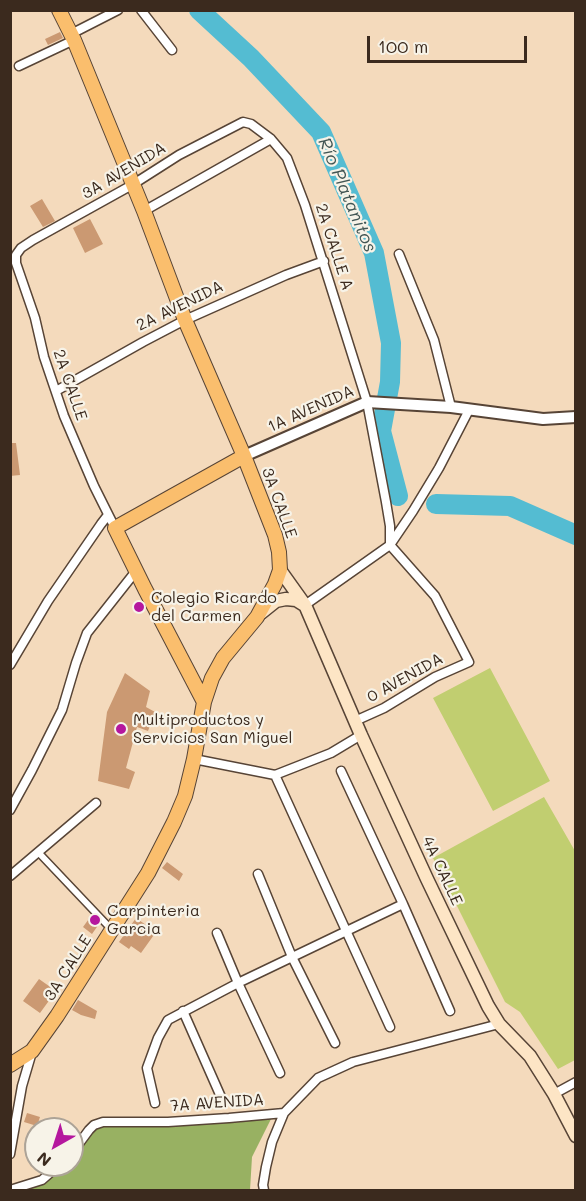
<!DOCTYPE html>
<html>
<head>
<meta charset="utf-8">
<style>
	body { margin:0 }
	#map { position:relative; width:586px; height:1201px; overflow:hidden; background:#f4dabc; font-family:Mali,sans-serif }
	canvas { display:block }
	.frame { position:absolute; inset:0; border:12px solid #3b2a1e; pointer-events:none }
	.north { position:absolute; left:24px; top:1117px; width:60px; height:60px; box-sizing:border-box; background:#f7f3e8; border:2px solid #aca397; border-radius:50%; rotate:219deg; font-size:16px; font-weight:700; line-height:24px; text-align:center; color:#3b2a1e }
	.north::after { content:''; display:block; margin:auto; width:21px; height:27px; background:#b5179e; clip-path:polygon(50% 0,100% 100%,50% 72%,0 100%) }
	.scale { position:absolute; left:367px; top:36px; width:160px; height:27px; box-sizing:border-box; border:3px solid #3b2a1e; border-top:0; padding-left:8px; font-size:18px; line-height:21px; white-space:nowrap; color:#3b2a1e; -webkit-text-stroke:4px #f7f3e8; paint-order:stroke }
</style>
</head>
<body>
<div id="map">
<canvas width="586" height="1201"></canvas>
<div class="frame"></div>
<div class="north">N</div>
<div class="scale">100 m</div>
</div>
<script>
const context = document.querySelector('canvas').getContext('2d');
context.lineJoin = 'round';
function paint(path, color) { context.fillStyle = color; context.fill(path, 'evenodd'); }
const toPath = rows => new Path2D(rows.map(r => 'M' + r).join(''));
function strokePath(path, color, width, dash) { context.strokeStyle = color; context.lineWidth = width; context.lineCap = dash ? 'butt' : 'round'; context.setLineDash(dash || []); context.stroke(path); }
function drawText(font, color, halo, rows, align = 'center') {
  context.font = font + ' Mali,sans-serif'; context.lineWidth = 4.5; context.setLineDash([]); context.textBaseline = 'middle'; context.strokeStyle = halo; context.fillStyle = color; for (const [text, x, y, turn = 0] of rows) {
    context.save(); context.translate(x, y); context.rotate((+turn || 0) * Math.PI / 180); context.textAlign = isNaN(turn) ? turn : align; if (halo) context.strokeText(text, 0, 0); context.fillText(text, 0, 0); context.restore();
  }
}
paint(toPath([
	[490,668,550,781,493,811,433,698],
	[544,797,575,851,575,1060,558,1069,520,1012,505,1002,433,858]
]), '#c1ce70');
paint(toPath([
	[273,1115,252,1157,250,1190,15,1190,42,1181,63,1165,72,1165,72,1158,99,1125,163,1126,243,1122]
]), '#98b162');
strokePath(toPath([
	[199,10,251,58,321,132,374,253,391,343,390,382,381,431,398,496],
	[436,504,510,506,576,535]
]), '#54bcd2', 20);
paint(toPath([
	[60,32,63,38,48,45,45,39],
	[42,199,55,221,43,227,30,206],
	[90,219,103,244,85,253,73,228],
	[10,443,16,443,20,475,10,476],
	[125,673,150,691,146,707,155,712,148,731,137,727,126,768,135,772,129,789,98,781,107,712],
	[167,862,183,874,179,881,162,868],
	[91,916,99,924,92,934,83,927],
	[136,918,156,932,141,953,131,946,129,949,119,942],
	[39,979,56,991,40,1013,23,1001],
	[78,1000,97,1011,95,1019,81,1015,72,1010],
	[27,1113,40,1117,37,1126,24,1122]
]), '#cb9972');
const pedestrian = toPath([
	[38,852,111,929]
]);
const minor = toPath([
	[141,10,172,50],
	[71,34,118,10],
	[19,66,74,40],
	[144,211,271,139],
	[399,254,434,340,451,407],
	[56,391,143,342,185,320,286,275,324,261],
	[115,528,94,486,64,416,44,357,35,318,16,263,16,255,21,248,33,240,132,185,179,155,243,122,251,124,271,139,287,158,305,205,367,402,386,502,390,526,390,545,435,596,469,662,435,677,384,708,355,721],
	[305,605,390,545,413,511,439,468,469,410],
	[10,665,48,601,101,524,108,515],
	[194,759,275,775,331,753,361,735],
	[341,771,403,904,450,1011],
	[275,775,390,1027],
	[10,810,32,770,62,710,76,663,87,633,136,571],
	[258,874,292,957,335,1043],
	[10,876,96,803],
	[217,933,238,983,280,1073],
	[183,1011,221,1097],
	[554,1094,576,1082],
	[155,1103,147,1068,158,1038,168,1020,238,983,403,904],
	[72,1153,89,1130,94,1125,103,1122,168,1122,229,1118,284,1113,318,1078,353,1062,499,1024],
	[10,1154,22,1086,32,1052],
	[10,1190,42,1180,59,1165],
	[264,1190,263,1185,266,1167,272,1142,284,1113]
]);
const tertiary = toPath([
	[244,456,367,402,451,407,543,419,576,417]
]);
const secondary = toPath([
	[280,570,305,605,361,735,427,879,488,1006,499,1024,530,1056,554,1094,576,1136],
	[261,613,276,601,286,599,296,600,304,605]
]);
const primary = toPath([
	[204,702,145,589,115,528,244,456],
	[10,1065,32,1051,57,1016,148,873,174,822,185,796,194,759,204,702,212,678,223,658,257,617,275,584,280,570,279,552,275,535,244,456,185,320,144,211,74,40,59,10]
]);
strokePath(pedestrian, '#574436', 9);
strokePath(minor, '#574436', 11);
strokePath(tertiary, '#574436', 14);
strokePath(secondary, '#574436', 15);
strokePath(primary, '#574436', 16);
strokePath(pedestrian, '#fff', 6);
strokePath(minor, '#fff', 8);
strokePath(tertiary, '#fff', 10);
strokePath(secondary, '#fde5c5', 12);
strokePath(primary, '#fabe6d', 14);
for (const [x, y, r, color] of [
	[139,607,6,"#b5179e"],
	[121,729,6,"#b5179e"],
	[95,920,6,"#b5179e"]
]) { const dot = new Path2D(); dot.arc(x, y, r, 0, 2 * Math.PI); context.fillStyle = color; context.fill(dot); strokePath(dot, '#f7f3e8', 2); }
drawText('16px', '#3b2a1e', '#f7f3e8', [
	["3A AVENIDA",124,171,-31],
	["2A CALLE A",334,247,72],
	["2A AVENIDA",180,306,-26],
	["2A CALLE",70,385,71],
	["1A AVENIDA",311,409,-24],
	["3A CALLE",279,503,70],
	["0 AVENIDA",405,678,-29],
	["4A CALLE",442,871,65],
	["3A CALLE",68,968,-58],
	["7A AVENIDA",217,1103,-4]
]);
drawText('16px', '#3b2a1e', '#f7f3e8', [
	["Colegio Ricardo",151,598],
	["del Carmen",151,616],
	["Multiproductos y",133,720],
	["Servicios San Miguel",133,738],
	["Carpinteria",107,911],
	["Garcia",107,929]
], 'left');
drawText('italic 18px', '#425654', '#f7f3e8', [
	["Río Platanitos",347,195,67]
]);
</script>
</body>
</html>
